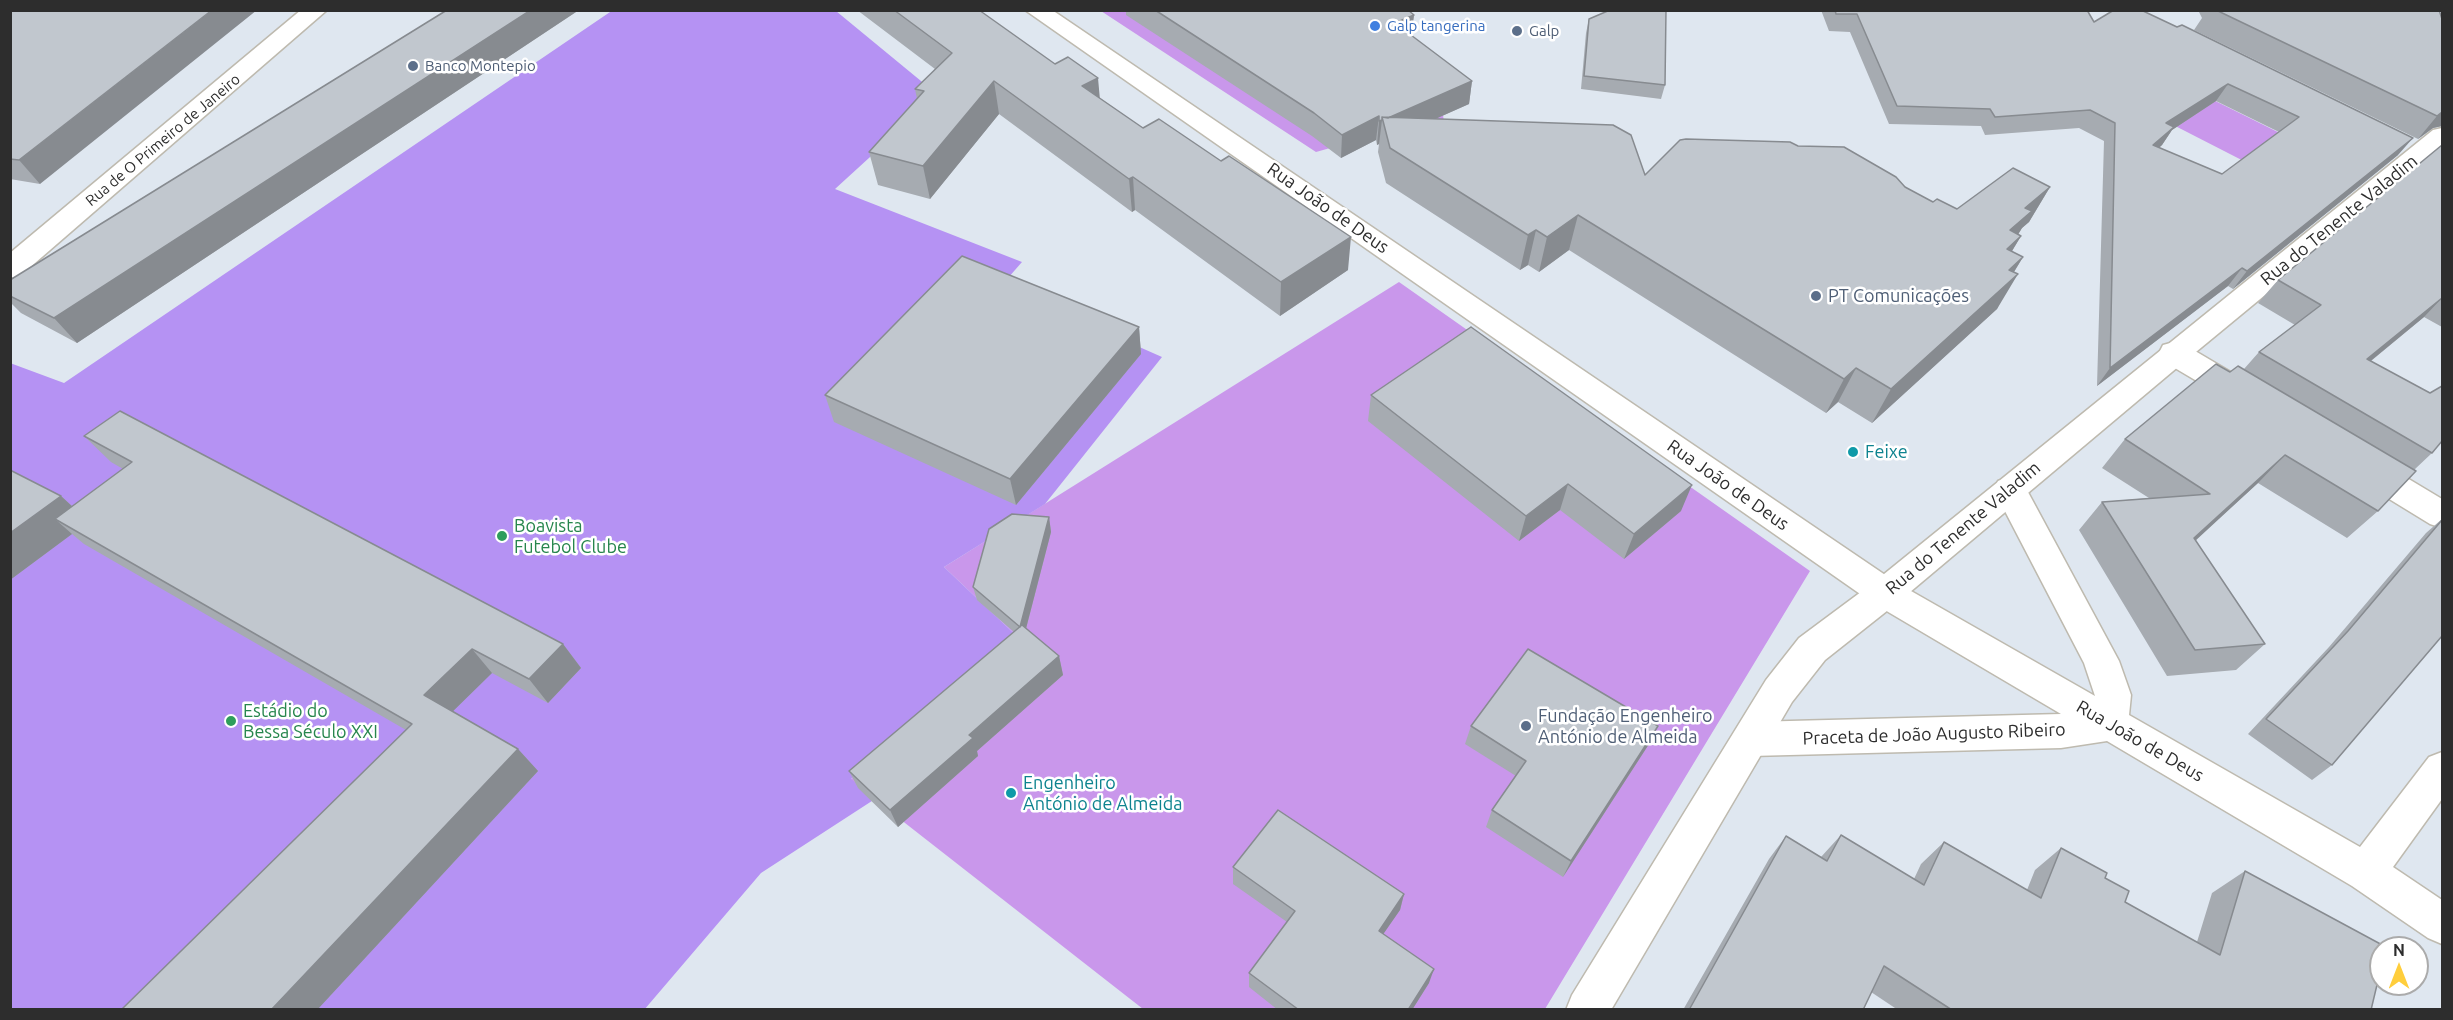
<!DOCTYPE html>
<html>
<head>
<meta charset="utf-8">
<style>
	body { margin:0 }
	#map { position:relative; width:2453px; height:1020px; overflow:hidden; background:#dfe7f0; font-family:Ubuntu,sans-serif }
	canvas { display:block }
	.frame { position:absolute; inset:0; border:12px solid #2d2d2d; pointer-events:none }
	.north { position:absolute; left:2369px; top:936px; width:60px; height:60px; box-sizing:border-box; background:#fff; border:2px solid #ababab; border-radius:50%; rotate:0deg; font-size:16px; font-weight:700; line-height:24px; text-align:center; color:#2d2d2d }
	.north::after { content:''; display:block; margin:auto; width:21px; height:27px; background:#ffce3c; clip-path:polygon(50% 0,100% 100%,50% 72%,0 100%) }
</style>
</head>
<body>
<div id="map">
<canvas width="2453" height="1020"></canvas>
<div class="frame"></div>
<div class="north">N</div>
</div>
<script>
const context = document.querySelector('canvas').getContext('2d');
context.lineJoin = 'round';
function paint(path, color) { context.fillStyle = color; context.fill(path, 'evenodd'); }
const toPath = rows => new Path2D(rows.map(r => 'M' + r).join(''));
function strokePath(path, color, width, dash) { context.strokeStyle = color; context.lineWidth = width; context.lineCap = dash ? 'butt' : 'round'; context.setLineDash(dash || []); context.stroke(path); }
function drawText(font, color, halo, rows, align = 'center') {
  context.font = font + ' Ubuntu,sans-serif'; context.lineWidth = 5; context.setLineDash([]); context.textBaseline = 'middle'; context.strokeStyle = halo; context.fillStyle = color; for (const [text, x, y, turn = 0] of rows) {
    context.save(); context.translate(x, y); context.rotate((+turn || 0) * Math.PI / 180); context.textAlign = isNaN(turn) ? turn : align; if (halo) context.strokeText(text, 0, 0); context.fillText(text, 0, 0); context.restore();
  }
}
paint(toPath([
	[1101,11,1134,11,1443,115,1445,130,1394,130,1316,152],
	[2183,85,2304,145,2267,173,2146,111],
	[1399,282,1810,571,1545,1009,1143,1009,850,780,1023,642,944,567]
]), '#c997eb');
paint(toPath([
	[613,10,836,11,938,95,835,189,1022,262,1001,286,1162,357,1045,504,944,567,1023,642,851,779,875,799,761,873,644,1010,11,1009,10,363,64,383]
]), '#b592f3');
const street = toPath([
	[301,10,327,10,20,276,10,278,10,253,301,10],
	[1025,10,1052,10,1897,583,2095,696,2084,663,1994,490,1998,481,2010,477,2022,481,2119,661,2131,695,2129,715,2360,847,2429,757,2442,752,2442,799,2393,867,2442,900,2442,944,2428,938,2352,886,2107,741,2061,748,1751,756,1738,751,1732,739,1738,727,1751,722,2061,714,1873,603,1025,10],
	[2174,342,2185,345,2256,387,2260,395,2256,403,2245,406,2234,403,2163,361,2159,353,2163,345,2174,342],
	[2361,454,2372,457,2442,499,2442,528,2430,524,2350,475,2345,466,2350,457,2361,454]
]);
const secondary = toPath([
	[2442,128,2442,149,2185,361,1897,603,1825,660,1792,702,1611,1010,1566,1010,1572,995,1766,680,1799,638,1873,583,2433,130,2442,128]
]);
strokePath(street, '#bebaaf', 3);
strokePath(secondary, '#bebaaf', 3);
paint(street, '#fff');
paint(secondary, '#fff');
paint(toPath([
	[10,10,40,184,10,179],
	[447,10,579,10,77,343,21,313,10,302,10,280],
	[857,10,979,10,1100,98,1348,270,1280,316,1135,210,1132,212,999,114,930,199,878,185,869,152,917,99,915,89,935,69],
	[1126,10,1408,10,1414,15,1411,35,1472,81,1469,104,1435,119,1645,175,1905,187,1933,202,1957,209,2050,187,2029,222,2022,228,2018,234,2021,236,2012,251,2023,257,2014,272,1997,309,1872,423,1838,402,1826,413,1569,250,1539,272,1528,265,1520,270,1386,183,1378,152,1379,144,1377,145,1376,140,1341,158,1312,136,1126,15],
	[1821,10,2087,10,2094,22,2398,155,2233,289,2228,286,2097,386,2104,141,2079,128,1985,135,1981,126,1889,124,1850,32,1829,31],
	[2216,101,2279,132,2222,174,2159,148,2162,145,2172,130],
	[2198,10,2439,10,2442,19,2442,127,2442,126,2433,128,2418,139,2194,30,2202,18],
	[1589,19,1665,85,1661,99,1581,89,1586,33],
	[2442,145,2442,327,2424,317,2371,361,2432,453,2414,470,2378,511,2347,538,2258,483,2195,540,2265,644,2236,670,2167,676,2079,530,2102,502,2149,498,2102,468,2125,439,2230,372,2244,369,2259,352,2295,325,2258,303,2278,280],
	[1139,327,1141,354,1016,505,834,422,825,395],
	[1371,395,1681,511,1624,559,1560,510,1519,541,1368,421],
	[84,436,563,644,581,668,548,703,492,673,453,711,518,749,538,771,317,1010,121,1010,406,730,84,544,72,534,10,580,61,496,72,506,123,469,111,462],
	[1049,517,1051,532,1026,629,1059,656,1063,675,977,751,978,756,898,827,858,788,849,771,1014,632,977,600,973,587],
	[2442,519,2442,636,2332,765,2312,780,2248,734,2329,647,2426,533],
	[1471,726,1658,726,1649,744,1563,877,1486,827,1492,810,1516,776,1465,744],
	[1841,835,1914,879,1921,864,1944,842,2027,890,2035,870,2061,848,2105,878,2125,902,2197,942,2212,893,2245,871,2371,1010,1898,1010,1871,992,1863,1010,1683,1010,1769,859,1786,836,1821,857],
	[1233,867,1404,894,1400,910,1383,934,1429,983,1412,1010,1278,1010,1249,987,1249,973,1287,922,1233,884]
]), '#a6abb1');
paint(toPath([
	[212,10,257,10,40,184,19,160],
	[531,10,579,10,77,343,54,318],
	[1414,15,1411,38,1395,23],
	[1098,78,1101,111,1082,86],
	[994,81,999,114,930,199,923,166],
	[1472,81,1469,104,1388,140,1383,120],
	[2228,84,2216,101,2172,130,2162,145,2141,163,2166,123],
	[2442,112,2442,126,2433,128,2418,139,2437,116],
	[1379,116,1376,140,1341,158,1342,135],
	[1382,120,1379,144,1377,145,1379,121],
	[2413,138,2398,155,2233,289,2247,271],
	[1133,177,1135,210,1132,212,1129,179],
	[2050,187,2029,222,2022,228,2013,243,2021,236,2000,271,2010,230,2025,208],
	[1578,215,1569,250,1539,272,1547,237],
	[1536,230,1528,265,1520,270,1528,235],
	[1351,237,1348,270,1280,316,1281,282],
	[2023,257,2006,285,2018,274,1997,309,1872,423,1891,389,2009,270],
	[2242,268,2228,286,2097,386,2110,368],
	[2442,298,2424,317,2345,382,2367,359],
	[1139,327,1141,354,1016,505,1010,479],
	[1856,368,1838,402,1826,413,1844,379],
	[2285,455,2258,483,2168,566,2194,538],
	[1568,484,1560,510,1519,541,1526,516],
	[1692,485,1681,511,1624,559,1634,534],
	[61,496,89,522,55,519,72,534,10,580,10,533],
	[1049,517,1051,532,1023,640,1020,627],
	[563,644,581,668,548,703,529,679],
	[472,649,492,673,446,718,424,695],
	[1059,656,1063,675,977,751,978,756,898,827,890,810,969,735],
	[1658,726,1649,744,1563,877,1571,861],
	[518,749,538,771,317,1010,271,1010],
	[1404,894,1400,910,1375,946,1379,931],
	[1434,969,1429,983,1412,1010,1408,1010]
]), '#878b90');
const building = toPath([
	[10,10,212,10,19,160,10,159,10,10],
	[447,10,531,10,54,318,10,296,10,280,447,10],
	[894,10,979,10,1055,64,1068,57,1098,78,1082,86,1143,128,1159,119,1221,161,1229,156,1351,237,1281,282,1133,177,1129,179,994,81,923,166,869,152,924,91,915,89,952,53,894,10],
	[1155,10,1408,10,1414,15,1395,23,1472,81,1388,118,1382,117,1382,120,1379,121,1379,116,1342,135,1314,113,1155,10],
	[1610,10,1666,10,1665,85,1584,76,1589,19,1610,10],
	[1835,10,2087,10,2094,22,2114,10,2141,10,2177,27,2182,25,2413,138,2247,271,2242,268,2110,368,2115,123,2090,110,1995,117,1990,109,1897,106,1857,14,1836,14,1835,10],
	[2228,84,2299,117,2222,174,2153,145,2174,127,2166,123,2228,84],
	[2216,10,2439,10,2442,19,2442,112,2437,116,2216,10],
	[1382,117,1613,125,1631,135,1645,175,1680,140,1686,139,1790,142,1798,146,1844,147,1896,177,1905,187,1933,202,1937,199,1957,209,2013,168,2050,187,2025,208,2032,211,2010,230,2021,236,2007,249,2023,257,2009,270,2018,274,1891,389,1856,368,1844,379,1578,215,1547,237,1536,230,1528,235,1390,148,1382,117],
	[2442,145,2442,298,2367,359,2430,393,2442,386,2442,441,2432,453,2259,352,2321,305,2278,280,2442,145],
	[962,256,1139,327,1010,479,825,395,962,256],
	[1471,327,1692,485,1634,534,1568,484,1526,516,1371,395,1471,327],
	[2216,364,2230,372,2238,366,2416,471,2378,511,2285,455,2194,538,2265,644,2195,650,2102,502,2210,494,2125,439,2216,364],
	[120,411,563,644,529,679,472,649,424,695,518,749,271,1010,121,1010,412,724,55,519,132,462,84,436,120,411],
	[10,470,61,496,10,533,10,470],
	[1012,514,1049,517,1020,627,973,587,989,529,1012,514],
	[2442,520,2442,636,2332,765,2266,719,2348,631,2442,520],
	[1022,625,1059,656,969,735,973,738,890,810,849,771,1022,625],
	[1528,649,1658,726,1571,861,1492,810,1526,761,1471,726,1528,649],
	[1278,810,1404,894,1379,931,1434,969,1408,1010,1299,1010,1249,973,1295,911,1233,867,1278,810],
	[1841,835,1924,885,1944,842,2041,898,2061,848,2107,873,2105,878,2129,891,2125,902,2220,955,2245,871,2386,947,2386,948,2381,948,2381,968,2371,1010,1952,1010,1884,966,1863,1010,1689,1010,1786,836,1827,861,1841,835]
]);
paint(building, '#c1c7ce');
strokePath(building, '#878b90', 1.5);
for (const [x, y, r, color] of [
	[1375,26,6,"#3f7fe0"],
	[1517,31,6,"#5c6f8a"],
	[413,66,6,"#5c6f8a"],
	[1816,296,6,"#5c6f8a"],
	[1853,452,6,"#0f9aa8"],
	[502,536,6,"#2e9e5b"],
	[231,721,6,"#2e9e5b"],
	[1526,726,6,"#5c6f8a"],
	[1011,793,6,"#0f9aa8"]
]) { const dot = new Path2D(); dot.arc(x, y, r, 0, 2 * Math.PI); context.fillStyle = color; context.fill(dot); strokePath(dot, '#fff', 2); }
drawText('15px', '#366cbe', '#fff', [
	["Galp tangerina",1387,26]
], 'left');
drawText('15px', '#4e5e75', '#fff', [
	["Galp",1529,31],
	["Banco Montepio",425,66]
], 'left');
drawText('15px', '#2d2d2d', '#fff', [
	["Rua de O Primeiro de Janeiro",163,140,-40]
]);
drawText('18px', '#2d2d2d', '#fff', [
	["Rua João de Deus",1328,208,35],
	["Rua do Tenente Valadim",2339,220,-39],
	["Rua João de Deus",1728,485,35],
	["Rua do Tenente Valadim",1963,528,-40],
	["Praceta de João Augusto Ribeiro",1934,734,-2],
	["Rua João de Deus",2140,741,30]
]);
drawText('18px', '#4e5e75', '#fff', [
	["PT Comunicações",1828,296],
	["Fundação Engenheiro",1538,716],
	["António de Almeida",1538,737]
], 'left');
drawText('18px', '#0d838f', '#fff', [
	["Feixe",1865,452],
	["Engenheiro",1023,783],
	["António de Almeida",1023,804]
], 'left');
drawText('18px', '#27864d', '#fff', [
	["Boavista",514,526],
	["Futebol Clube",514,547],
	["Estádio do",243,711],
	["Bessa Século XXI",243,732]
], 'left');
</script>
</body>
</html>
